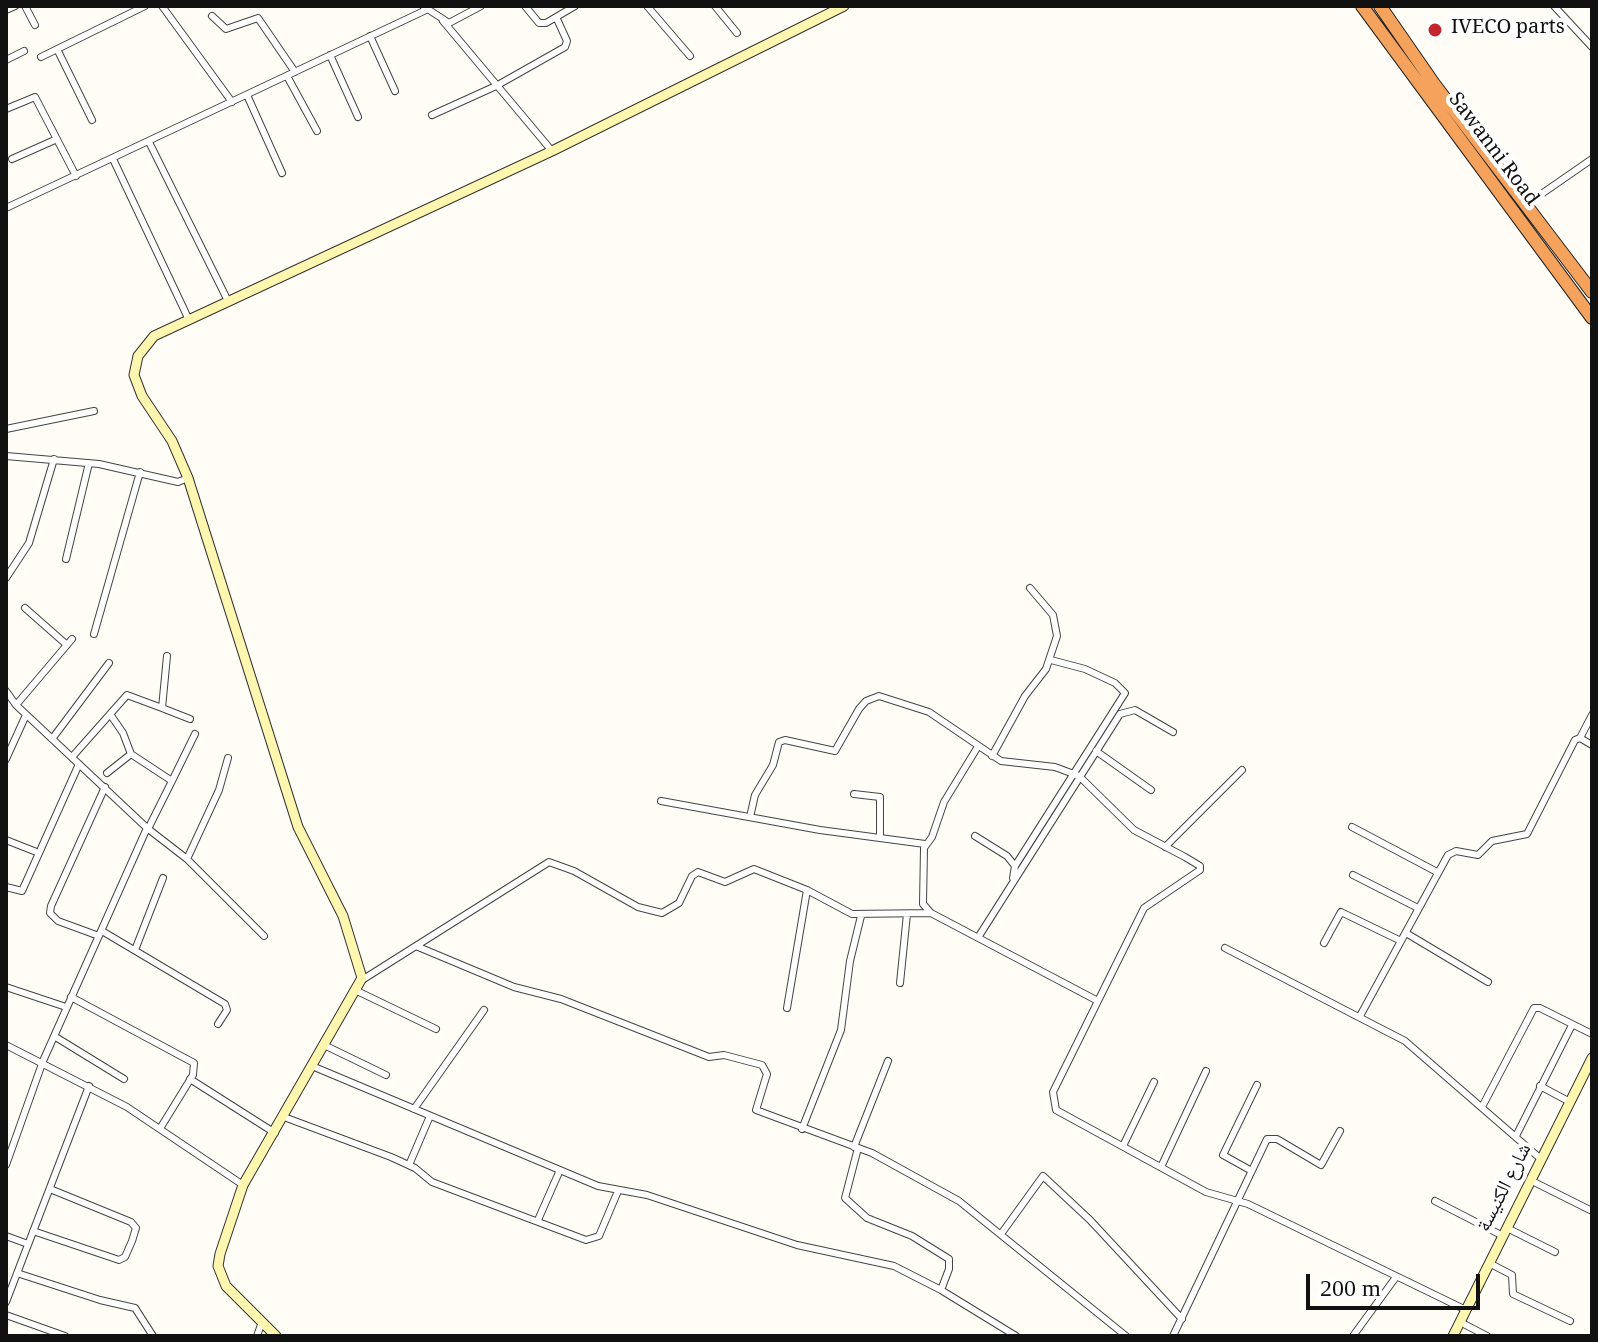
<!DOCTYPE html>
<html>
<head>
<meta charset="utf-8">
<style>
	body { margin:0 }
	#map { position:relative; width:1598px; height:1342px; overflow:hidden; background:#fffdf5; font-family:Georgia,serif }
	canvas { display:block }
	.frame { position:absolute; inset:0; border:8px solid #111; pointer-events:none }
	.scale { position:absolute; left:1306px; top:1274px; width:174px; height:36px; box-sizing:border-box; border:4px solid #111; border-top:0; padding-left:10px; font-size:24px; line-height:28px; white-space:nowrap; color:#111; -webkit-text-stroke:6px #fff; paint-order:stroke }
</style>
</head>
<body>
<div id="map">
<canvas width="1598" height="1342"></canvas>
<div class="frame"></div>
<div class="scale">200 m</div>
</div>
<script>
const context = document.querySelector('canvas').getContext('2d');
context.lineJoin = 'round';
const toPath = rows => new Path2D(rows.map(r => 'M' + r).join(''));
function strokePath(path, color, width, dash) { context.strokeStyle = color; context.lineWidth = width; context.lineCap = dash ? 'butt' : 'round'; context.setLineDash(dash || []); context.stroke(path); }
function drawText(font, color, halo, rows, align = 'center') {
  context.font = font + ' Georgia,"Noto Naskh Arabic",serif'; context.lineWidth = 8; context.setLineDash([]); context.textBaseline = 'middle'; context.strokeStyle = halo; context.fillStyle = color; for (const [text, x, y, turn = 0] of rows) {
    context.save(); context.translate(x, y); context.rotate((+turn || 0) * Math.PI / 180); context.textAlign = isNaN(turn) ? turn : align; if (halo) context.strokeText(text, 0, 0); context.fillText(text, 0, 0); context.restore();
  }
}
const street = toPath([
	[25,6,35,25],
	[162,6,232,102],
	[423,6,449,23,481,6],
	[525,6,539,23,546,23,575,6],
	[647,6,690,56],
	[715,6,737,33],
	[1554,6,1592,47],
	[6,10,15,6],
	[212,16,226,29,258,18,295,72],
	[443,21,552,151],
	[370,36,395,91],
	[57,49,92,120],
	[330,55,358,117],
	[41,57,145,6],
	[6,60,24,51],
	[287,76,317,131],
	[247,95,282,173],
	[6,109,35,97,76,176],
	[432,115,496,86,565,47,567,41,557,19],
	[149,142,228,301],
	[12,159,57,139],
	[113,159,189,320],
	[1527,204,1592,159],
	[6,208,426,10],
	[6,429,94,411],
	[6,456,99,464,178,482,188,478],
	[66,559,89,463],
	[6,578,29,543,54,459],
	[25,608,67,645],
	[94,634,140,472],
	[6,691,16,705,147,828,187,859,264,936],
	[16,705,72,639],
	[162,708,190,719],
	[110,714,123,733,131,754,172,781,148,829],
	[1580,738,1592,715],
	[52,739,109,663],
	[977,748,944,802,932,837,924,848,923,904,931,913,1096,1000],
	[1096,751,1151,790],
	[992,756,1025,696,1046,669,1057,636,1053,615,1030,588],
	[72,757,127,695,162,708,167,656],
	[6,759,26,715],
	[107,773,131,754],
	[172,781,195,734],
	[854,794,880,797,880,838],
	[661,801,820,830,925,844],
	[750,817,755,795,773,765,779,742,785,740,835,751,859,709,866,701,879,696,929,712,1001,761,1055,767,1079,776,1134,830,1185,857,1200,866,1200,870,1144,908,1053,1092,1056,1110,1206,1192,1248,1204,1466,1310],
	[1352,827,1437,872],
	[975,836,1007,856,1015,866],
	[6,840,39,853],
	[1165,847,1242,770],
	[187,859,219,790,228,758],
	[1353,875,1418,908],
	[1013,878,1015,866,1125,693,1115,683,1085,669,1051,660],
	[6,887,22,891,79,764],
	[102,931,225,1004,227,1010,218,1024],
	[1406,933,1488,982],
	[99,936,58,921,50,913,51,906,105,787],
	[979,936,1120,714,1135,710,1173,732],
	[1324,943,1341,912,1401,941],
	[416,946,514,987,561,999,709,1057,724,1055,762,1065,767,1074,756,1110,872,1153,959,1201,1126,1336],
	[1225,948,1405,1041,1542,1160],
	[135,950,163,878],
	[362,980,549,862,574,871,638,907,662,913,679,903,692,876,698,872,725,882,754,869,807,890,852,914,931,913],
	[900,983,907,914],
	[6,987,66,1007],
	[355,990,436,1029],
	[71,997,194,1063,193,1075,161,1127],
	[787,1008,807,890],
	[1360,1016,1448,855,1456,851,1478,855,1492,841,1527,834,1575,740,1580,738,1592,745],
	[54,1036,124,1079],
	[6,1045,127,1107,243,1185],
	[324,1045,386,1075],
	[312,1066,598,1186,647,1195,797,1245,894,1266,941,1290,1016,1336],
	[190,1079,275,1133],
	[1540,1086,1570,1102],
	[1483,1105,1534,1008,1540,1008,1592,1034],
	[414,1109,484,1010],
	[284,1117,391,1157,415,1168,432,1182,586,1240,599,1236,618,1191],
	[802,1129,841,1030,850,961,861,916],
	[1516,1136,1572,1025],
	[1123,1146,1154,1082],
	[854,1147,888,1061],
	[858,1148,845,1198,867,1218,912,1236,949,1259,949,1269,941,1290],
	[6,1165,43,1061,147,828],
	[409,1165,430,1116],
	[1161,1167,1206,1071],
	[1250,1170,1223,1155,1257,1085],
	[1532,1181,1592,1211],
	[1435,1201,1503,1236],
	[538,1220,560,1170],
	[1507,1228,1555,1252],
	[33,1231,119,1260,125,1257,132,1241,136,1228,131,1222,50,1189],
	[1001,1234,1043,1176,1090,1220,1182,1319],
	[6,1236,28,1244],
	[1489,1263,1512,1275,1513,1294,1570,1321],
	[17,1273,100,1300,135,1308,153,1336],
	[6,1302,89,1086],
	[6,1315,65,1336],
	[1460,1322,1487,1336],
	[257,1336,262,1322],
	[1173,1336,1267,1139,1277,1139,1321,1165,1340,1131],
	[1353,1336,1396,1277]
]);
const secondary = toPath([
	[276,1336,226,1286,218,1266,220,1254,243,1185,362,978,343,916,298,827,188,478,172,441,142,396,134,375,138,356,154,336,552,151,844,6],
	[1453,1336,1592,1058]
]);
const highway = toPath([
	[1362,6,1592,318],
	[1380,6,1434,84,1592,292]
]);
strokePath(street, '#444', 8);
strokePath(secondary, '#333', 11);
strokePath(highway, '#222', 14);
strokePath(street, '#fff', 6);
strokePath(secondary, '#fff6b0', 9);
strokePath(highway, '#f5a25d', 12);
for (const [x, y, r, color] of [
	[1435,30,8,"#c4262e"]
]) { const dot = new Path2D(); dot.arc(x, y, r, 0, 2 * Math.PI); context.fillStyle = color; context.fill(dot); strokePath(dot, '#fff', 3); }
drawText('20px', '#111', '#fff', [
	["IVECO parts",1451,30]
], 'left');
drawText('20px', '#111', '#fff', [
	["Sawanni Road",1491,151,53],
	["شارع الكنيسة",1507,1189,-63]
]);
</script>
</body>
</html>
